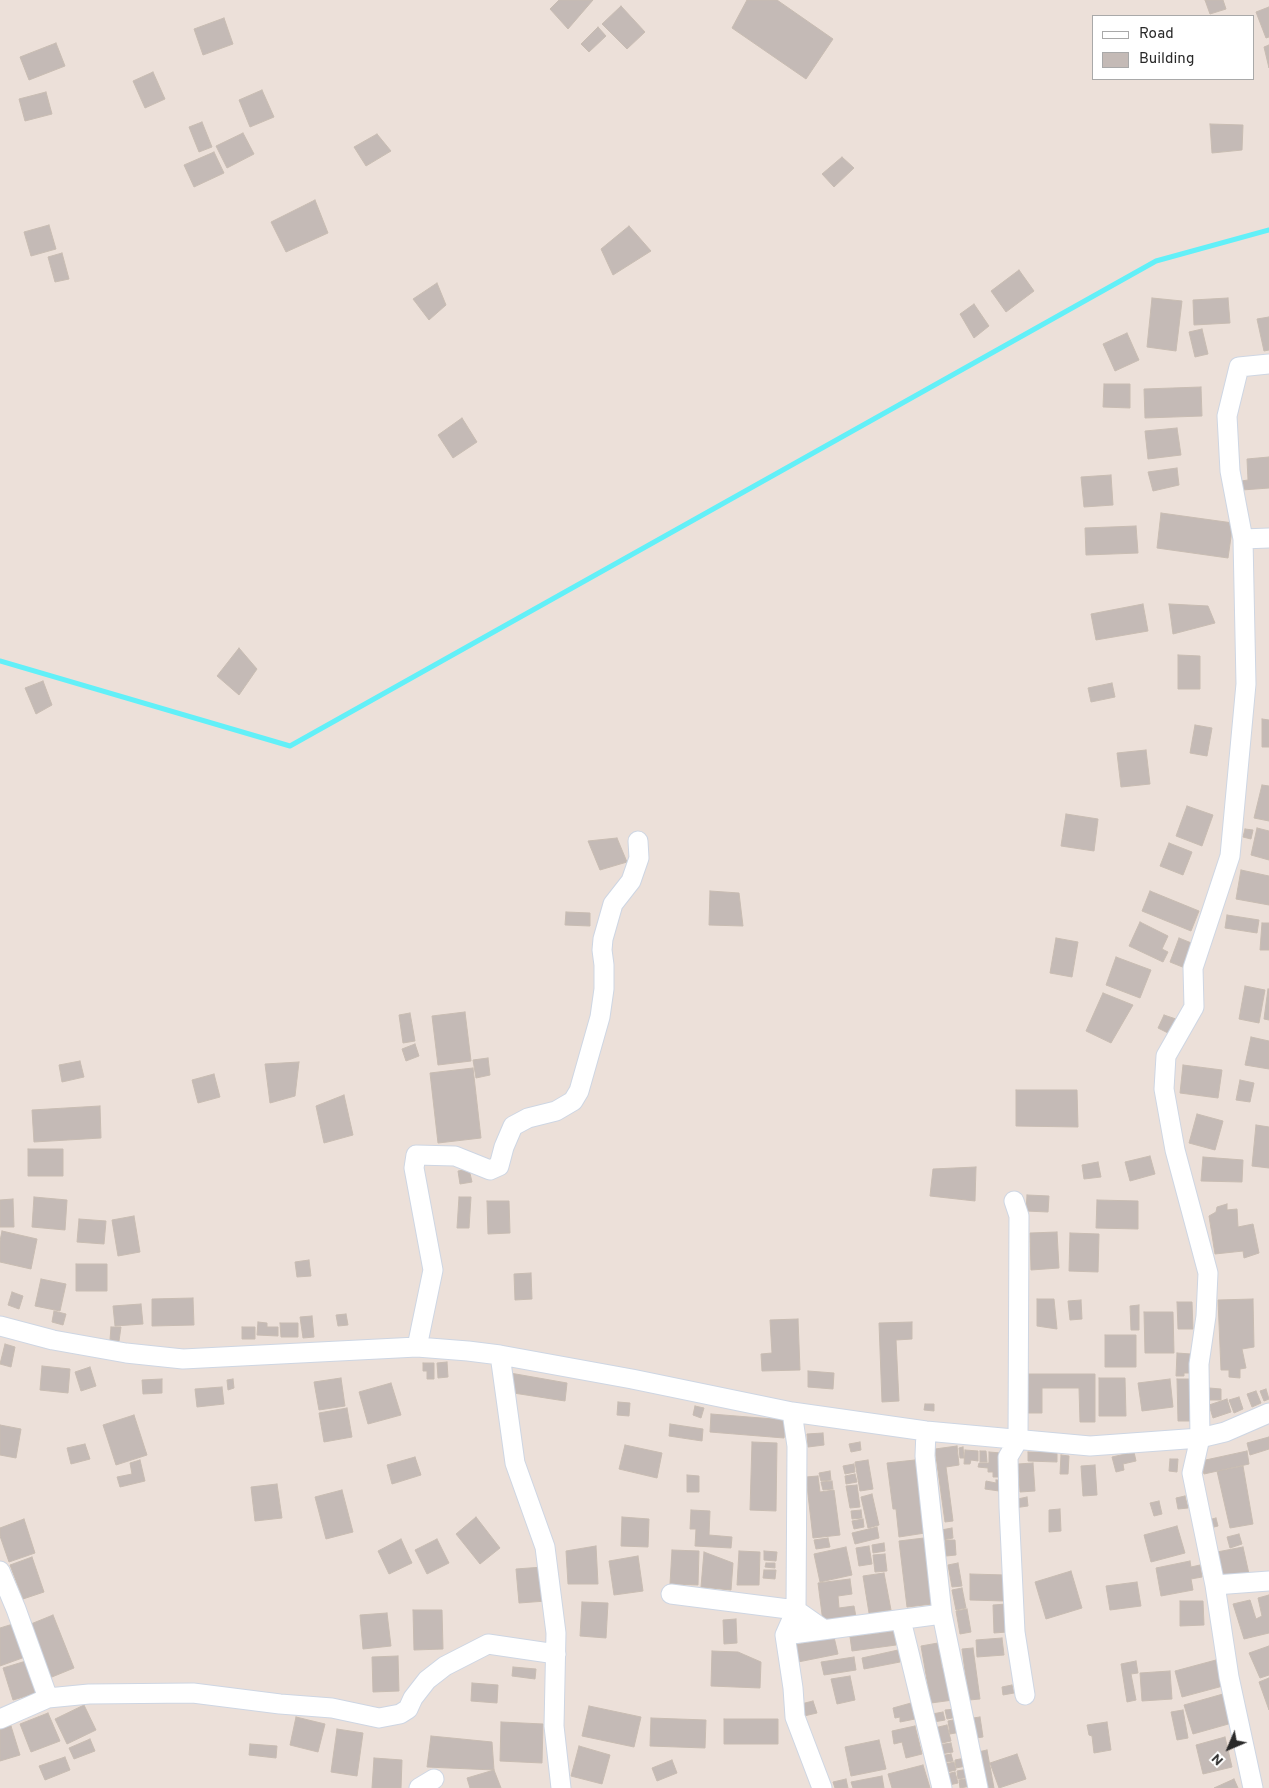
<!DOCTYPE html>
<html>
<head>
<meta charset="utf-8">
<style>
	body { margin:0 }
	#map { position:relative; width:1269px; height:1788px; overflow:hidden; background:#ece0d9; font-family:Overpass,sans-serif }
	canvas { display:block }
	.legend { position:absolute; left:1092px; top:15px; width:162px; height:65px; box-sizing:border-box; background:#fff; border:1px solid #a9a9a9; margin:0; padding:6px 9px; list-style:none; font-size:15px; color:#292929 }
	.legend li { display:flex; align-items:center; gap:10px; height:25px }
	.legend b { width:25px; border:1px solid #a9a9a9 }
	.north { position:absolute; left:1204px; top:1723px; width:50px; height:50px; -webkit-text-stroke:4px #fff; paint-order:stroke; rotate:225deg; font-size:14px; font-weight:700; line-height:20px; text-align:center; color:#292929 }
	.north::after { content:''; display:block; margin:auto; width:18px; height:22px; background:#292929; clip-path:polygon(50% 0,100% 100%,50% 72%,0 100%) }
</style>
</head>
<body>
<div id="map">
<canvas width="1269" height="1788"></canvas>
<ul class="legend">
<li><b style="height:6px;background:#fff"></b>Road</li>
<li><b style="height:14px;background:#c4bab6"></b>Building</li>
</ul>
<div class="north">N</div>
</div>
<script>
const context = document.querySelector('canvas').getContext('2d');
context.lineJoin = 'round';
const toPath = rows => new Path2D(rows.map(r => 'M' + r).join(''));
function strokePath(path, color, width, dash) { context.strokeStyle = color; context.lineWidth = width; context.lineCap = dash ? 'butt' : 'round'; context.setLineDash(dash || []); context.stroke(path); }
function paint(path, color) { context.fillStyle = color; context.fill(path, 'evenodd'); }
strokePath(toPath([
	[0,661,290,746,1156,261,1269,230]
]), '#62f0f8', 5);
const building = toPath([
	[559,0,593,0,568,29,550,9,559,0],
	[747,0,777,0,833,39,806,79,732,28,747,0],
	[1205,0,1223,0,1226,9,1210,14,1205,0],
	[621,6,645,32,627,49,602,24,621,6],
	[1269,7,1269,37,1266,38,1256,12,1269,7],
	[224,18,233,44,203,55,194,29,224,18],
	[598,27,606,36,589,52,581,44,598,27],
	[56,43,65,66,29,80,20,57,56,43],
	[1269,45,1269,68,1264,47,1269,45],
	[153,72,165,99,145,108,133,81,153,72],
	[262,90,274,117,250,127,239,100,262,90],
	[46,92,52,114,25,121,19,99,46,92],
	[202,122,212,147,199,152,189,127,202,122],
	[1210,124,1243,125,1242,150,1212,153,1210,124],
	[243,133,254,154,227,168,216,146,243,133],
	[377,134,391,151,366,166,354,147,377,134],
	[214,152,224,173,194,187,184,165,214,152],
	[842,157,854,168,834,187,822,174,842,157],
	[315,200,328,233,286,252,271,222,315,200],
	[49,225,56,249,31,256,24,232,49,225],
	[629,226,651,251,613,275,601,249,629,226],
	[62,253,69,279,55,282,48,257,62,253],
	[1019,270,1034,291,1006,312,991,291,1019,270],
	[437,283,446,305,429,320,413,299,437,283],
	[1152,298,1182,301,1176,351,1147,347,1152,298],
	[1228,298,1230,323,1194,325,1193,300,1228,298],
	[974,304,989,326,974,338,960,314,974,304],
	[1269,317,1269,350,1264,351,1257,319,1269,317],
	[1202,329,1208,354,1195,357,1189,332,1202,329],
	[1127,333,1139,360,1115,371,1103,344,1127,333],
	[1104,384,1130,384,1130,408,1103,407,1104,384],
	[1201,387,1202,416,1145,418,1144,389,1201,387],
	[462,418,477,442,453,458,438,435,462,418],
	[1177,428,1181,455,1148,459,1145,431,1177,428],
	[1269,457,1269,488,1242,490,1241,481,1248,480,1247,459,1269,457],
	[1177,468,1179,485,1153,491,1148,472,1177,468],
	[1111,475,1113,505,1084,507,1081,477,1111,475],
	[1161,513,1233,523,1228,558,1157,548,1161,513],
	[1136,526,1138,553,1086,555,1085,528,1136,526],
	[1143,604,1148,631,1096,640,1091,614,1143,604],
	[1169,604,1208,606,1215,623,1173,634,1169,604],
	[239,648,257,669,239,695,217,676,239,648],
	[1178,655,1200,656,1200,689,1178,689,1178,655],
	[43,681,52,705,36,714,25,688,43,681],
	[1112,683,1115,697,1091,702,1088,688,1112,683],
	[1262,719,1269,720,1269,747,1262,747,1262,719],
	[1195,725,1212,728,1207,756,1190,753,1195,725],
	[1146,750,1150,784,1121,787,1117,753,1146,750],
	[1262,785,1269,786,1269,821,1254,818,1262,785],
	[1187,806,1213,815,1202,846,1176,836,1187,806],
	[1066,814,1098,819,1094,851,1061,846,1066,814],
	[1257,828,1269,831,1269,860,1251,855,1257,828],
	[1245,829,1253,830,1251,839,1243,837,1245,829],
	[617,838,627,862,600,870,588,841,617,838],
	[1169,843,1192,852,1183,875,1160,866,1169,843],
	[1241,870,1269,876,1269,905,1236,899,1241,870],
	[710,891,739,893,743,926,709,925,710,891],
	[1150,891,1199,911,1191,931,1142,911,1150,891],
	[566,912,590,913,590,926,565,925,566,912],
	[1227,915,1259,920,1257,933,1225,928,1227,915],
	[1140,922,1168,936,1162,949,1168,952,1163,962,1129,946,1140,922],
	[1262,923,1269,923,1269,950,1260,950,1262,923],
	[1056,938,1078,942,1072,977,1050,973,1056,938],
	[1179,938,1194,944,1185,968,1170,962,1179,938],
	[1116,957,1151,970,1140,998,1106,985,1116,957],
	[1245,986,1265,990,1259,1023,1239,1019,1245,986],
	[1268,989,1269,989,1269,1020,1264,1019,1268,989],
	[1103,993,1133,1005,1111,1043,1086,1031,1103,993],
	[465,1012,471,1061,438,1065,432,1016,465,1012],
	[410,1013,415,1041,403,1043,399,1015,410,1013],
	[1164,1015,1176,1019,1170,1034,1158,1028,1164,1015],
	[1251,1037,1269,1041,1269,1069,1245,1065,1251,1037],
	[415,1044,419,1056,406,1061,402,1049,415,1044],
	[488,1058,490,1075,476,1078,473,1060,488,1058],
	[80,1061,84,1077,62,1082,59,1065,80,1061],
	[299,1062,295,1096,270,1103,265,1064,299,1062],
	[1183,1065,1222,1070,1218,1098,1180,1093,1183,1065],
	[473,1068,481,1138,438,1143,430,1073,473,1068],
	[214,1074,220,1097,198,1103,192,1080,214,1074],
	[1240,1080,1254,1083,1250,1102,1236,1100,1240,1080],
	[1016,1090,1077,1090,1078,1127,1016,1126,1016,1090],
	[344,1095,353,1135,324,1143,316,1106,344,1095],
	[100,1106,101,1138,34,1142,32,1110,100,1106],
	[1197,1114,1223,1121,1215,1150,1189,1143,1197,1114],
	[1256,1125,1269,1127,1269,1168,1252,1166,1256,1125],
	[28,1149,63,1149,63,1176,28,1176,28,1149],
	[1150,1156,1155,1174,1130,1181,1125,1162,1150,1156],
	[1203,1157,1243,1160,1242,1182,1201,1181,1203,1157],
	[1098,1162,1101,1177,1084,1179,1082,1165,1098,1162],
	[976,1167,975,1201,930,1196,933,1169,976,1167],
	[469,1169,472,1182,460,1184,458,1171,469,1169],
	[1027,1195,1049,1196,1048,1212,1026,1211,1027,1195],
	[34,1197,67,1200,65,1230,32,1227,34,1197],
	[459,1197,471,1197,469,1228,457,1228,459,1197],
	[13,1199,14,1227,0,1227,0,1200,13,1199],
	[1097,1200,1138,1201,1138,1229,1096,1228,1097,1200],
	[487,1201,509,1201,510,1233,488,1234,487,1201],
	[1227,1204,1227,1210,1237,1209,1238,1227,1253,1224,1259,1253,1244,1258,1243,1251,1215,1254,1209,1216,1216,1212,1217,1207,1227,1204],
	[134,1216,140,1252,118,1256,112,1220,134,1216],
	[79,1219,106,1221,104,1244,77,1242,79,1219],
	[2,1231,37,1239,31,1269,0,1262,0,1241,2,1231],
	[1057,1232,1059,1268,1031,1270,1030,1233,1057,1232],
	[1070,1233,1099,1234,1098,1272,1069,1271,1070,1233],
	[309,1260,311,1276,297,1277,295,1262,309,1260],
	[76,1264,107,1264,107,1291,76,1291,76,1264],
	[531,1273,532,1299,515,1300,514,1274,531,1273],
	[41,1279,66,1284,60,1311,35,1306,41,1279],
	[12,1292,23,1296,19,1309,8,1305,12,1292],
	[193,1298,194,1325,152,1326,152,1299,193,1298],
	[1037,1299,1054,1299,1057,1329,1037,1326,1037,1299],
	[1253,1299,1254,1347,1242,1349,1246,1368,1240,1369,1240,1378,1229,1377,1229,1370,1221,1370,1218,1300,1253,1299],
	[1081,1300,1082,1319,1070,1320,1068,1301,1081,1300],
	[1177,1302,1192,1302,1193,1329,1178,1329,1177,1302],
	[141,1304,143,1324,115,1326,113,1306,141,1304],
	[1139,1305,1139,1330,1131,1330,1130,1306,1139,1305],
	[54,1311,66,1314,63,1325,52,1322,54,1311],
	[1144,1312,1173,1312,1174,1353,1145,1353,1144,1312],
	[346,1314,348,1325,338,1326,336,1315,346,1314],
	[312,1316,314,1337,303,1338,300,1317,312,1316],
	[798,1319,800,1370,762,1371,761,1354,772,1353,770,1320,798,1319],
	[258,1322,267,1323,267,1327,278,1327,278,1336,257,1335,258,1322],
	[912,1322,912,1339,896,1340,899,1401,882,1402,879,1323,912,1322],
	[280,1323,298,1323,298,1337,281,1337,280,1323],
	[111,1327,121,1327,119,1341,110,1340,111,1327],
	[242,1327,255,1327,255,1339,242,1339,242,1327],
	[1105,1335,1136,1335,1136,1367,1105,1367,1105,1335],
	[5,1344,15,1347,11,1367,0,1364,5,1344],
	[1177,1353,1191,1354,1191,1373,1184,1373,1184,1376,1176,1376,1177,1353],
	[447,1362,448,1377,438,1378,437,1363,447,1362],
	[423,1363,434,1363,434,1379,427,1379,427,1371,423,1371,423,1363],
	[42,1366,70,1369,68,1393,40,1390,42,1366],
	[90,1367,96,1386,81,1391,75,1372,90,1367],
	[808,1371,834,1373,833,1389,808,1387,808,1371],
	[510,1373,567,1383,565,1401,507,1392,510,1373],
	[1023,1374,1095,1374,1095,1422,1080,1422,1079,1388,1042,1388,1042,1413,1023,1413,1023,1374],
	[341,1378,345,1406,319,1410,314,1382,341,1378],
	[1099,1378,1125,1378,1126,1416,1099,1416,1099,1378],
	[162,1379,162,1393,143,1394,142,1380,162,1379],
	[233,1379,234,1388,228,1390,227,1380,233,1379],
	[1170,1379,1173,1407,1142,1411,1138,1383,1170,1379],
	[1177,1379,1191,1379,1191,1421,1178,1421,1177,1379],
	[391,1383,401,1415,368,1424,359,1392,391,1383],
	[222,1387,224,1404,197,1407,195,1389,222,1387],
	[1209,1388,1221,1389,1221,1400,1208,1400,1209,1388],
	[1266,1389,1269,1399,1264,1401,1260,1391,1266,1389],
	[1256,1391,1261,1403,1252,1407,1247,1394,1256,1391],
	[1239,1397,1243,1409,1234,1413,1229,1400,1239,1397],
	[1227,1399,1231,1412,1213,1418,1209,1405,1227,1399],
	[618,1402,630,1403,629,1416,617,1415,618,1402],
	[925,1404,934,1404,934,1411,924,1410,925,1404],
	[695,1406,704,1408,701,1418,693,1415,695,1406],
	[347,1408,352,1437,324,1442,319,1413,347,1408],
	[711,1414,786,1420,784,1438,710,1432,711,1414],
	[134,1415,147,1455,116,1465,103,1425,134,1415],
	[670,1424,703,1429,702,1441,669,1436,670,1424],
	[0,1425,21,1429,16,1458,0,1455,0,1425],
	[823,1433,824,1445,808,1447,807,1434,823,1433],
	[1269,1437,1269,1449,1250,1455,1247,1443,1269,1437],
	[752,1442,777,1443,776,1511,750,1510,752,1442],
	[860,1442,861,1450,851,1452,849,1444,860,1442],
	[85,1444,90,1459,71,1464,67,1448,85,1444],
	[625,1445,662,1453,657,1478,619,1469,625,1445],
	[957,1446,959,1465,946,1467,953,1521,945,1522,935,1449,957,1446],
	[963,1447,964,1458,960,1458,959,1448,963,1447],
	[965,1450,978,1451,978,1461,971,1460,970,1464,964,1464,965,1450],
	[980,1451,986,1451,987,1462,980,1462,980,1451],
	[1247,1451,1249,1464,1204,1474,1201,1461,1247,1451],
	[989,1452,1001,1453,1000,1477,993,1477,993,1472,988,1472,988,1468,978,1467,979,1463,989,1463,989,1452],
	[1028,1452,1057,1452,1057,1462,1028,1461,1028,1452],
	[1134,1452,1136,1461,1123,1464,1124,1470,1116,1472,1112,1457,1134,1452],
	[1061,1455,1069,1456,1068,1474,1060,1474,1061,1455],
	[415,1457,421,1475,392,1484,387,1465,415,1457],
	[1170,1459,1178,1459,1177,1472,1169,1471,1170,1459],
	[140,1460,145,1481,120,1487,117,1477,132,1474,130,1463,140,1460],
	[868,1460,873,1489,860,1491,855,1462,868,1460],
	[915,1460,925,1533,899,1537,896,1509,893,1509,887,1463,915,1460],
	[1033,1463,1035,1491,1020,1492,1018,1464,1033,1463],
	[854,1464,855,1472,845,1474,843,1466,854,1464],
	[1095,1465,1097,1495,1083,1496,1081,1466,1095,1465],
	[1243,1466,1253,1524,1230,1528,1217,1471,1243,1466],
	[830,1471,831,1480,821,1481,819,1473,830,1471],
	[855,1474,857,1482,846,1484,845,1476,855,1474],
	[687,1475,699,1476,699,1492,687,1492,687,1475],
	[818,1476,820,1492,834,1490,840,1535,813,1538,806,1477,818,1476],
	[996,1480,1001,1480,999,1491,985,1489,986,1481,996,1483,996,1480],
	[832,1481,833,1489,823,1490,821,1482,832,1481],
	[277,1484,282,1518,255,1521,251,1487,277,1484],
	[857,1485,860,1507,850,1508,846,1486,857,1485],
	[342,1490,353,1532,326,1539,315,1497,342,1490],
	[872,1494,879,1525,868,1528,861,1497,872,1494],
	[1185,1496,1188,1508,1178,1509,1176,1498,1185,1496],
	[1027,1497,1028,1506,1014,1508,1013,1500,1027,1497],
	[1159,1501,1162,1514,1154,1516,1150,1503,1159,1501],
	[1060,1509,1061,1531,1049,1532,1049,1510,1060,1509],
	[691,1510,710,1511,709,1535,732,1537,731,1548,695,1546,696,1529,690,1529,691,1510],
	[861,1510,862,1518,852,1519,851,1511,861,1510],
	[476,1517,500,1548,480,1564,456,1534,476,1517],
	[622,1517,649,1519,648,1547,621,1546,622,1517],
	[1216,1518,1218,1526,1210,1528,1208,1520,1216,1518],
	[24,1519,35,1553,9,1562,0,1536,0,1528,24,1519],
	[863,1519,864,1527,854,1529,852,1521,863,1519],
	[1177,1526,1185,1553,1151,1562,1144,1535,1177,1526],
	[877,1527,879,1538,855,1544,852,1533,877,1527],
	[952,1528,953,1538,942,1540,941,1530,952,1528],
	[1239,1534,1242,1544,1230,1548,1227,1537,1239,1534],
	[828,1538,830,1547,816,1549,814,1540,828,1538],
	[924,1538,932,1604,907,1607,899,1541,924,1538],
	[401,1539,412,1563,389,1574,378,1551,401,1539],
	[437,1539,449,1563,427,1574,415,1550,437,1539],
	[945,1540,955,1540,956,1555,946,1556,945,1540],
	[884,1543,885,1551,873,1553,872,1545,884,1543],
	[596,1546,598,1584,568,1584,566,1551,596,1546],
	[869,1546,872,1564,859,1566,856,1548,869,1546],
	[846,1547,852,1575,820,1582,814,1554,846,1547],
	[1243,1547,1249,1574,1222,1580,1217,1552,1243,1547],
	[672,1550,699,1551,698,1585,670,1584,672,1550],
	[739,1551,760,1552,759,1585,737,1585,739,1551],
	[764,1551,777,1552,776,1561,764,1560,764,1551],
	[704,1552,733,1563,731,1590,701,1587,704,1552],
	[885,1554,887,1571,875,1572,873,1555,885,1554],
	[638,1556,643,1591,614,1595,609,1561,638,1556],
	[32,1557,44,1592,23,1599,10,1565,32,1557],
	[1190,1561,1191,1567,1200,1565,1202,1577,1191,1579,1193,1590,1161,1596,1156,1568,1190,1561],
	[766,1563,775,1563,775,1568,765,1567,766,1563],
	[958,1563,962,1586,952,1587,948,1565,958,1563],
	[543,1567,546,1601,519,1603,516,1569,543,1567],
	[764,1570,776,1570,775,1579,763,1578,764,1570],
	[1071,1571,1082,1608,1046,1619,1035,1582,1071,1571],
	[884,1573,891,1610,869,1613,863,1576,884,1573],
	[970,1574,1005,1575,1005,1601,970,1600,970,1574],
	[850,1579,852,1594,838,1596,839,1608,854,1606,856,1617,823,1622,818,1583,850,1579],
	[1137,1582,1141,1606,1110,1610,1106,1586,1137,1582],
	[962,1588,966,1608,956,1610,952,1590,962,1588],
	[1269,1595,1269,1633,1244,1639,1233,1604,1250,1600,1256,1619,1262,1616,1258,1598,1269,1595],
	[1180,1601,1203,1601,1204,1625,1180,1626,1180,1601],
	[582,1602,608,1603,606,1638,580,1636,582,1602],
	[1006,1604,1007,1632,994,1633,993,1605,1006,1604],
	[967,1609,971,1632,960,1634,956,1611,967,1609],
	[413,1610,442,1610,443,1649,414,1650,413,1610],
	[387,1613,391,1646,363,1649,360,1615,387,1613],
	[53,1615,74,1668,47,1679,26,1626,53,1615],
	[736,1619,737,1643,724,1644,723,1620,736,1619],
	[13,1624,25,1657,0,1666,0,1628,13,1624],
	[894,1631,896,1645,852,1651,850,1637,894,1631],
	[834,1637,838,1654,798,1662,794,1645,834,1637],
	[1002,1638,1004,1655,977,1657,976,1640,1002,1638],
	[938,1643,942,1668,948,1667,953,1700,931,1703,921,1646,938,1643],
	[1269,1646,1269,1675,1260,1678,1249,1653,1269,1646],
	[973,1648,980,1699,969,1700,962,1649,973,1648],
	[898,1650,900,1662,864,1669,862,1658,898,1650],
	[712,1651,738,1652,761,1662,760,1688,711,1686,712,1651],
	[398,1656,399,1691,373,1692,372,1657,398,1656],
	[854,1657,856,1670,824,1675,821,1662,854,1657],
	[1216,1660,1223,1686,1182,1697,1175,1671,1216,1660],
	[26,1661,37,1693,13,1700,3,1668,26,1661],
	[1136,1661,1138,1673,1131,1674,1136,1700,1127,1702,1121,1664,1136,1661],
	[513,1667,536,1669,535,1679,512,1676,513,1667],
	[1170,1671,1172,1699,1142,1701,1140,1673,1170,1671],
	[850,1676,855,1700,837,1704,831,1679,850,1676],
	[1269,1678,1269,1710,1259,1682,1269,1678],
	[472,1683,498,1685,497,1703,471,1701,472,1683],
	[1012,1685,1014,1693,1003,1695,1002,1687,1012,1685],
	[1223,1694,1232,1723,1193,1734,1184,1705,1223,1694],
	[813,1701,817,1713,804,1716,801,1704,813,1701],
	[911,1703,915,1719,900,1722,900,1717,895,1718,893,1708,911,1703],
	[84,1705,96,1730,67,1744,55,1719,84,1705],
	[589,1706,641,1717,634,1747,582,1736,589,1706],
	[956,1709,957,1717,947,1719,945,1710,956,1709],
	[1183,1710,1188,1738,1177,1740,1171,1712,1183,1710],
	[943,1712,945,1720,934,1722,932,1714,943,1712],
	[48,1713,60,1741,31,1752,20,1724,48,1713],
	[296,1717,325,1724,318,1752,290,1745,296,1717],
	[980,1717,983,1737,976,1738,973,1718,980,1717],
	[651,1718,706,1720,705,1748,650,1746,651,1718],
	[724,1719,778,1719,778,1744,724,1744,724,1719],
	[958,1719,961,1732,950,1734,948,1721,958,1719],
	[501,1722,543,1724,542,1763,500,1761,501,1722],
	[1107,1722,1111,1750,1094,1753,1092,1736,1089,1735,1087,1725,1107,1722],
	[947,1725,951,1741,938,1744,934,1728,947,1725],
	[11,1726,20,1755,0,1761,0,1729,11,1726],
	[915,1726,922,1754,906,1758,902,1742,894,1744,892,1731,915,1726],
	[337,1729,363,1733,357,1776,331,1772,337,1729],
	[431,1736,492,1742,494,1770,427,1767,431,1736],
	[1225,1737,1232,1767,1203,1774,1196,1745,1225,1737],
	[90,1739,95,1751,74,1759,69,1748,90,1739],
	[879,1740,886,1769,851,1776,845,1747,879,1740],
	[951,1743,953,1752,940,1754,938,1745,951,1743],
	[250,1744,277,1746,276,1758,249,1755,250,1744],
	[579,1746,610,1755,602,1784,571,1776,579,1746],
	[987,1750,994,1788,985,1788,978,1752,987,1750],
	[951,1754,953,1761,942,1763,940,1756,951,1754],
	[1017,1754,1026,1779,999,1788,990,1763,1017,1754],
	[65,1757,70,1770,45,1780,39,1766,65,1757],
	[374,1758,402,1760,401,1788,372,1788,374,1758],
	[965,1758,966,1766,956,1768,955,1760,965,1758],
	[672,1760,677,1773,657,1781,652,1768,672,1760],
	[954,1762,956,1770,943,1773,941,1765,954,1762],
	[923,1765,930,1788,892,1788,888,1774,923,1765],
	[968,1769,969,1777,958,1779,957,1771,968,1769],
	[494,1770,501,1788,470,1788,467,1778,494,1770],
	[955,1772,958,1783,945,1786,942,1775,955,1772],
	[882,1776,884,1788,853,1788,851,1782,882,1776],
	[970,1778,971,1786,960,1788,959,1780,970,1778],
	[846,1779,848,1788,835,1788,833,1782,846,1779],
	[1234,1779,1238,1788,1214,1788,1234,1779]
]);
paint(building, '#c4bab6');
strokePath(building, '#c8bcb2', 1);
const minor = toPath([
	[1243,539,1230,471,1227,416,1239,367,1269,364],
	[1014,1201,1019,1216,1018,1440,1008,1457,1009,1507,1015,1632,1025,1695],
	[0,1326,53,1340,126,1353,183,1359,417,1347,468,1351,500,1355,632,1379,792,1412,926,1431,1090,1446,1200,1438,1225,1432,1269,1413],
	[417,1347,433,1270,414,1168,416,1155,455,1156,490,1170,499,1166,504,1147,513,1126,528,1118,556,1111,573,1101,579,1091,600,1017,604,989,604,965,602,950,603,939,613,904,631,881,639,858,638,841],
	[500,1355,515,1463,545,1547,556,1633,554,1726,561,1788],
	[792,1412,797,1446,796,1610,785,1635,793,1688,795,1717,822,1788],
	[926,1431,925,1456,942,1614,978,1788],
	[0,1571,16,1609,48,1698],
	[1215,1585,1269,1581],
	[671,1594,796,1610,823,1629],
	[901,1620,942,1788],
	[785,1635,942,1614],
	[0,1719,48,1698,89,1694,193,1693,280,1704,332,1708,379,1718,400,1714,408,1709,413,1698,427,1680,445,1666,488,1644,556,1654],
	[419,1788,434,1779],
	[1253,1788,1229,1677,1215,1585,1192,1473,1200,1438,1199,1364,1206,1316,1208,1273,1175,1150,1164,1089,1166,1056,1194,1007,1193,968,1230,856,1246,684,1243,539,1269,538]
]);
strokePath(minor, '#ced6e3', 21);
strokePath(minor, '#fff', 19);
</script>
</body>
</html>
